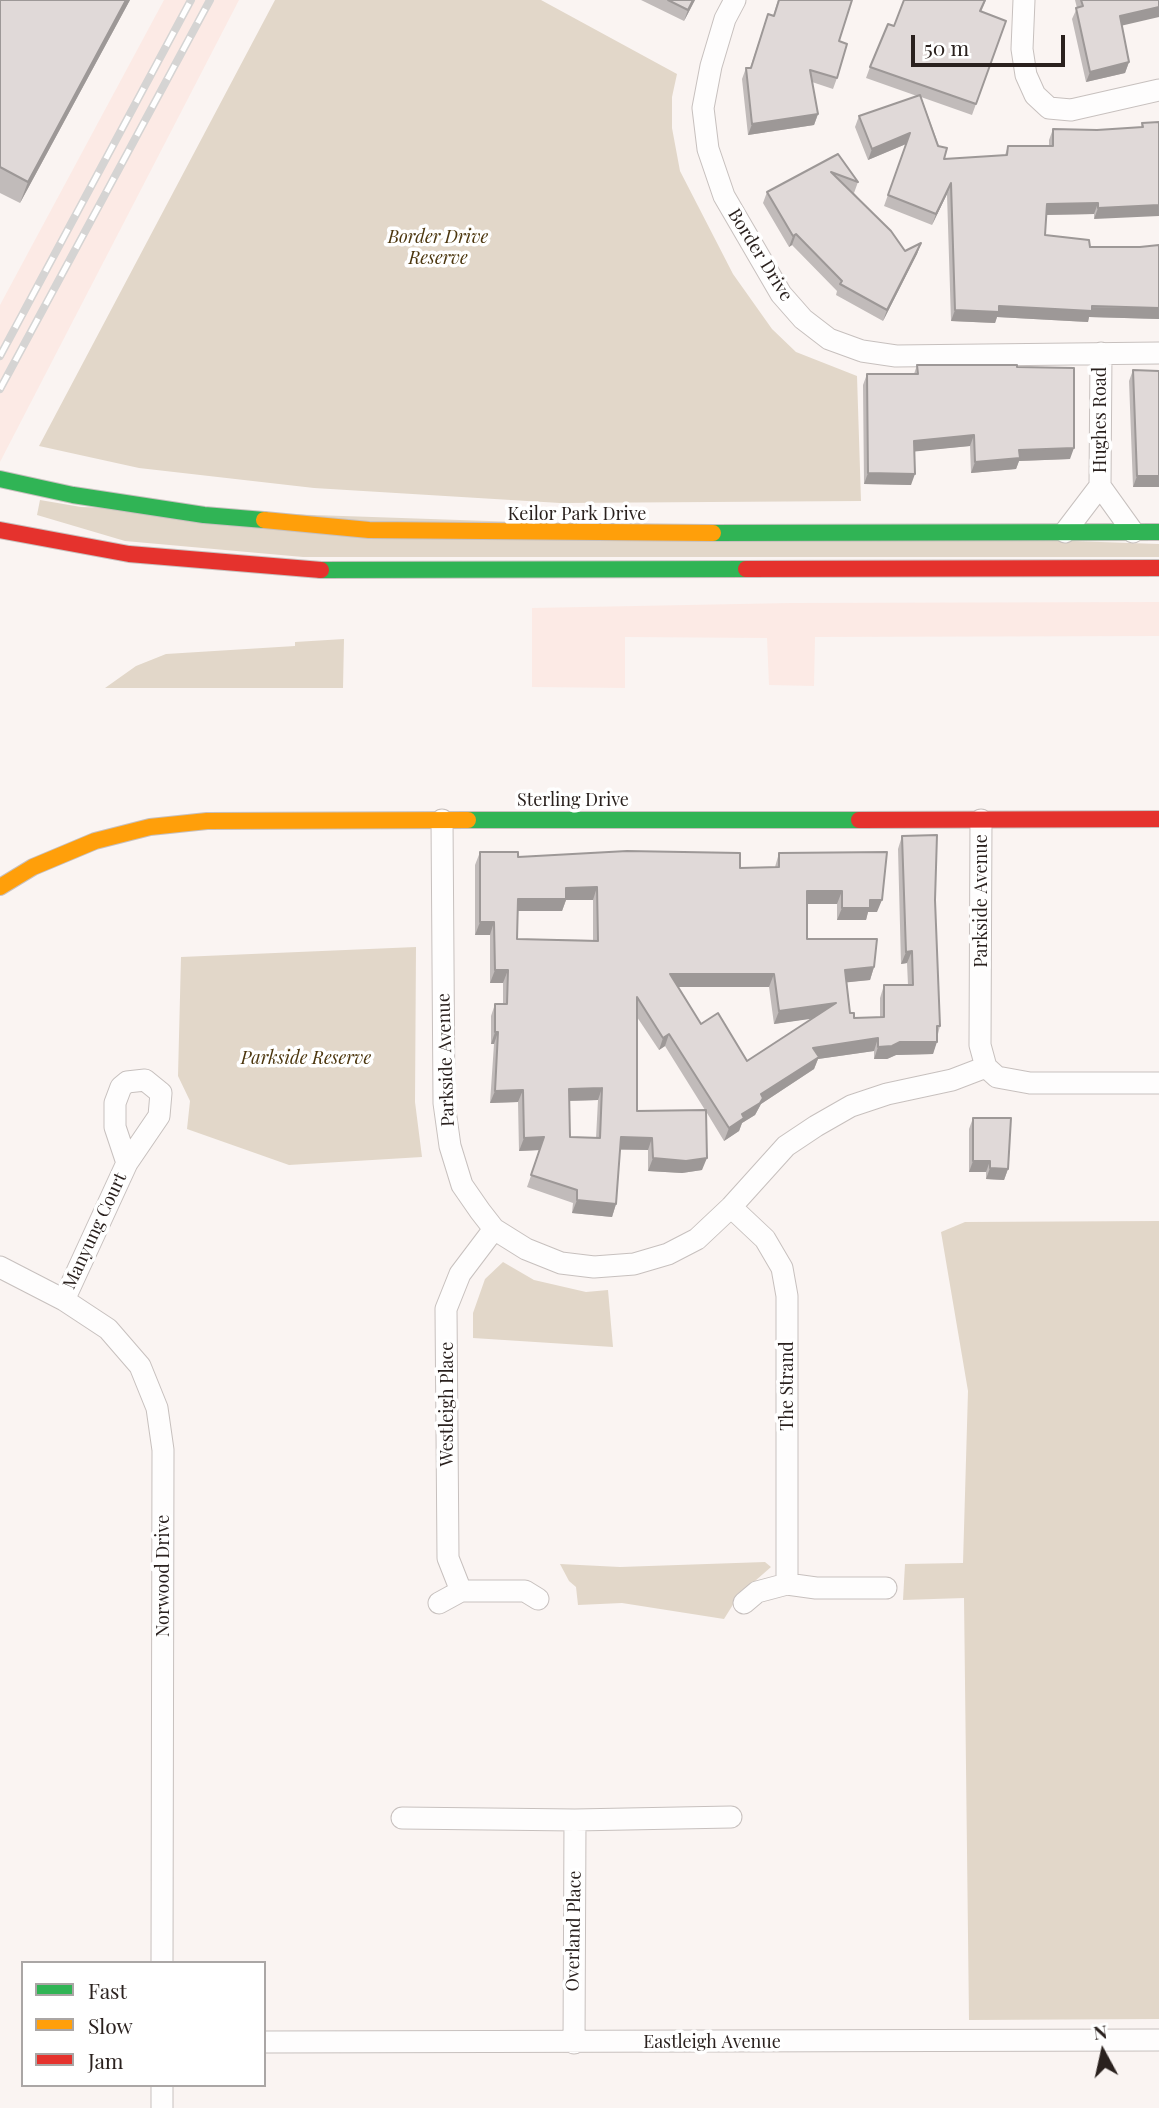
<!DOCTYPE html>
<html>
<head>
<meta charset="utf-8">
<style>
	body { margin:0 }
	#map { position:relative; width:1159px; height:2108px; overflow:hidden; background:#faf4f2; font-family:"Playfair Display",serif }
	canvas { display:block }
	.legend { position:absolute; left:21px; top:1961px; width:245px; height:126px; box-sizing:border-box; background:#fff; border:2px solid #aaa6a5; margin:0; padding:9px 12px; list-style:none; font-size:21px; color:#2a211e }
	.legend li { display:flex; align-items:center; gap:14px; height:35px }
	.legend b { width:35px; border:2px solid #aaa6a5 }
	.north { position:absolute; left:1068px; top:2017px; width:70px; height:70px; -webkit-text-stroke:5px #fff; paint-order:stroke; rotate:352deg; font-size:19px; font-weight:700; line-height:28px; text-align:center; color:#2a211e }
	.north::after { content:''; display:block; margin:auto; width:24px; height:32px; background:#2a211e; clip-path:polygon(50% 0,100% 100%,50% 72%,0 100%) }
	.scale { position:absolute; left:911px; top:35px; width:154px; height:32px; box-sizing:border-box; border:4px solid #2a211e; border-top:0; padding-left:9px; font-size:21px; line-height:24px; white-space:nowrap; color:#2a211e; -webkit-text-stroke:5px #fff; paint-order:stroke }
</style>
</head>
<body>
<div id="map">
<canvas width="1159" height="2108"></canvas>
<ul class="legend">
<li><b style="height:9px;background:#30b455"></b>Fast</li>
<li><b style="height:9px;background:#ff9f0a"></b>Slow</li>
<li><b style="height:9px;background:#e5322d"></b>Jam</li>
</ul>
<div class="north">N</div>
<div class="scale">50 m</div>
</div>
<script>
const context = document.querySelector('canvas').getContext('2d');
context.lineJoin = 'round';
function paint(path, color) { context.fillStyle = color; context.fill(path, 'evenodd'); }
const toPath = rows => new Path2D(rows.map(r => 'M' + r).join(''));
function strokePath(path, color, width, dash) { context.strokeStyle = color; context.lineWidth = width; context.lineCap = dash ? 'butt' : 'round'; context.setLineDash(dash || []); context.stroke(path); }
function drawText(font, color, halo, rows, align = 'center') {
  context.font = font + ' "Playfair Display",serif'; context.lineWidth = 7; context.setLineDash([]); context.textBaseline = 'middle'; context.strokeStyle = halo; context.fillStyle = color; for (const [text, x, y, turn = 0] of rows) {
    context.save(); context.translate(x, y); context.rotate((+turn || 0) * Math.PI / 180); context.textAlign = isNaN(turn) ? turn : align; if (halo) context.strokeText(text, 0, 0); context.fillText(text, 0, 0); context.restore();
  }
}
paint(toPath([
	[164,0,239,0,0,462,0,305],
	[1159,602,1159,636,815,637,814,686,769,685,767,638,625,637,625,688,532,687,532,608,791,603]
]), '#fceae5');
paint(toPath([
	[275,0,541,0,677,74,672,97,672,128,680,171,733,274,772,329,796,352,857,376,861,501,560,503,314,488,139,468,39,446],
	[40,500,81,507,1159,544,1159,557,303,557,125,541,37,515],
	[344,639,343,688,105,688,136,666,166,654,295,646,295,642],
	[416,947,415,1102,422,1157,289,1165,187,1129,190,1101,178,1076,181,957],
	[1159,1221,1159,2019,969,2020,964,1598,903,1600,905,1564,963,1563,968,1391,941,1232,965,1222],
	[503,1262,534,1280,586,1292,608,1290,613,1347,473,1338,473,1313,485,1279],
	[765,1562,771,1567,739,1595,724,1619,622,1603,578,1605,576,1587,569,1581,560,1564,620,1567]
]), '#e2d7c9');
const street = toPath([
	[735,0,725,19,711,66,703,108,708,149,724,196,781,294,803,319,829,339,862,351,896,356,1159,353],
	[1024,0,1022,49,1026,75,1035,95,1049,108,1071,110,1159,90],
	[1101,353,1100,486,1133,532],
	[1065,532,1100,486],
	[442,820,444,1103,450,1146,462,1185,480,1211,494,1229,526,1249,561,1263,594,1267,634,1264,668,1254,697,1239,731,1207,786,1146,816,1126,851,1106,887,1094,952,1080,986,1067],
	[981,820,980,1045,986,1067,997,1077,1030,1083,1159,1083],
	[731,1207,765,1239,782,1268,787,1296,787,1584],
	[0,1267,64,1300,108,1329,140,1366,157,1408,163,1450,162,1963],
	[64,1300,127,1163,159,1116,161,1093,145,1080,127,1082,121,1087,115,1103,115,1127,127,1163],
	[461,1591,448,1558,446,1309,460,1274,494,1229],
	[439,1603,461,1591,525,1591,538,1599],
	[744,1603,757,1592,787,1584,816,1588,886,1588],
	[402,1818,575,1820,731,1817],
	[264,2042,1159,2040],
	[574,2043,575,1820],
	[162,2108,162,2085]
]);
const fast = toPath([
	[0,479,73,495,204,515,264,520],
	[713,533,1159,532],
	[321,570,746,569],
	[468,820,859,820]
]);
const slow = toPath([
	[264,520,369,530,713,533],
	[0,887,33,867,95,841,150,827,207,821,468,820]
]);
const jam = toPath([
	[0,530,129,554,321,570],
	[746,569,1159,568],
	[859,820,1159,819]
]);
strokePath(street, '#c7c0be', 23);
strokePath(fast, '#c7c0be', 18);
strokePath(slow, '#c7c0be', 18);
strokePath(jam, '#c7c0be', 18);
strokePath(street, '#fefdfd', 21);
strokePath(fast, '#30b455', 16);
strokePath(slow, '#ff9f0a', 16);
strokePath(jam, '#e5322d', 16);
const rail = toPath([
	[0,356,191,0],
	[0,389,210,0]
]);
strokePath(rail, '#d5d4d3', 8);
strokePath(rail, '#fff', 5, [16]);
paint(toPath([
	[0,0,130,0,20,203,0,193],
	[641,0,695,0,684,21],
	[778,0,852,0,839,41,837,78,833,89,812,82,818,114,814,125,748,135,742,79,746,68,750,68,768,14,773,16],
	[904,0,986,0,981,12,1006,21,972,115,921,97,944,159,1005,155,1008,146,1049,146,1049,140,1053,129,1097,130,1141,127,1142,123,1159,122,1094,219,1094,214,1046,215,1045,235,1090,247,1140,247,1159,245,1159,319,1089,317,1088,322,997,317,995,323,951,321,947,194,932,225,884,206,906,144,868,160,855,127,859,116,917,96,866,78,870,67,894,26],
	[1075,0,1159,0,1122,25,1129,62,1125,73,1086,82,1072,19,1077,8],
	[838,154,858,182,854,193,905,251,921,243,917,254,883,321,836,295,837,291,792,245,789,247,763,203,767,192],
	[917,365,1017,367,1070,459,1019,461,1016,469,971,473,970,446,914,451,911,485,864,484,863,385,867,374,914,374],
	[1133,370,1159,487,1133,487,1129,381],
	[902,836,935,900,940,1026,933,1054,896,1055,887,1059,874,1059,874,1051,818,1059,814,1069,761,1104,755,1115,742,1123,739,1131,724,1141,707,1113,702,1170,682,1173,648,1171,648,1150,620,1150,616,1204,612,1217,572,1213,573,1203,527,1187,540,1150,519,1151,518,1102,490,1103,494,1044,491,1044,491,1016,495,1004,503,1004,503,983,490,983,490,935,475,935,475,865,480,852,518,857,740,868,775,867,779,853,877,912,868,912,866,920,837,920,837,904,807,904,807,939,874,967,870,980,847,982,850,1013,854,1018,880,1017,880,998,884,985,908,985,907,963,901,964,898,849],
	[566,900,593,900,593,940,517,939,518,911,562,911],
	[678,987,769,987,774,1024,813,1018,747,1061,701,1024],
	[637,1017,659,1050,665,1046,705,1110,637,1111],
	[598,1100,596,1138,570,1137,569,1101],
	[973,1118,1008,1169,1004,1180,986,1179,986,1172,969,1172,969,1129]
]), '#c1bbba');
paint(toPath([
	[126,0,130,0,20,203,28,182],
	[693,0,695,0,684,21,688,10],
	[1159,7,1159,17,1116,27,1120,16],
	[1129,62,1125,73,1086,82,1090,72],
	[818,114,814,125,748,135,752,124],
	[910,133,906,144,868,160,872,149],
	[951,183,947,194,932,225,936,214],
	[1098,203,1094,214,1043,215,1047,204],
	[1159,205,1159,216,1094,219,1098,208],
	[796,234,792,245,789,247,793,236],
	[921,243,917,254,883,321,887,310],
	[999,306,1159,308,1159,319,1089,317,1088,322,997,317,995,323,951,321,955,310],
	[974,435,970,446,910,452,914,441],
	[1074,448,1070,459,1019,461,1016,469,971,473,975,462,1019,450],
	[868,473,915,474,911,485,864,484],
	[1137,476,1159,476,1159,487,1133,487],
	[597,887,593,900,566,900,562,911,513,911,518,899,566,888],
	[807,891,842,891,837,904,803,904],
	[870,900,882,900,877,912,868,912,866,920,837,920,842,908],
	[480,922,494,922,490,935,475,935],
	[912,951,907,963,901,964,906,952],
	[874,967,870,980,841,983,845,970],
	[495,970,508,970,503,983,490,983],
	[670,974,774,974,769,987,665,987],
	[836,1003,831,1016,774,1024,779,1011],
	[495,1032,498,1032,494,1044,491,1044],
	[669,1034,665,1046,659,1050,663,1038],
	[878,1038,874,1051,818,1059,814,1069,761,1104,755,1115,742,1123,739,1131,724,1141,729,1128,742,1114,761,1094,813,1048],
	[900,1042,937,1042,933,1054,896,1055,887,1059,874,1059,878,1047],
	[602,1088,598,1100,564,1101,569,1089],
	[523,1090,518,1102,490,1103,495,1091],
	[544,1137,540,1150,519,1151,524,1138],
	[621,1137,652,1138,648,1150,616,1149],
	[653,1158,707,1158,702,1170,682,1173,648,1171],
	[973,1161,990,1161,986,1172,969,1172],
	[990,1168,1008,1169,1004,1180,986,1179],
	[577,1200,616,1204,612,1217,572,1213]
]), '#9d9897');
const building = toPath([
	[0,0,126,0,28,182,0,167,0,0],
	[668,0,693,0,688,10,668,0],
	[779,0,852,0,839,41,847,44,837,78,810,70,818,114,752,124,746,68,751,68,768,14,774,16,779,0],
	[904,0,985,0,980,11,1006,21,976,104,870,67,888,24,894,26,904,0],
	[1081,0,1159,0,1159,7,1120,16,1129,62,1090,72,1076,8,1083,6,1081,0],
	[920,95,938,146,947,148,944,159,1007,155,1008,146,1053,146,1053,129,1097,130,1143,127,1142,123,1159,122,1159,205,1098,208,1098,203,1047,204,1045,235,1089,240,1090,247,1140,247,1159,245,1159,308,1092,306,1092,311,999,306,999,312,955,310,951,183,936,214,888,195,910,133,872,149,859,116,920,95],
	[838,154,858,182,831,172,891,231,905,251,921,243,887,310,840,284,842,281,796,234,793,236,767,192,838,154],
	[917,365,1017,365,1017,367,1074,368,1074,448,1019,450,1020,458,975,462,974,435,914,441,915,474,868,473,867,374,918,374,917,365],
	[1133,370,1159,371,1159,476,1137,476,1133,370],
	[937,835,935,900,940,1026,937,1026,937,1042,900,1042,892,1046,878,1047,878,1038,813,1048,819,1057,761,1094,763,1098,760,1103,742,1114,744,1118,729,1128,669,1034,663,1038,637,997,637,1111,706,1110,707,1158,686,1161,653,1158,652,1138,621,1137,616,1204,577,1200,577,1190,531,1175,544,1137,524,1138,523,1090,495,1091,498,1032,495,1032,495,1004,507,1004,508,970,495,970,494,922,480,922,480,852,518,852,518,857,627,851,740,853,740,868,779,867,779,853,887,852,882,900,870,900,870,908,842,908,842,891,807,891,807,939,877,939,874,967,845,970,850,1013,854,1013,854,1018,884,1017,884,985,913,985,912,951,906,952,902,836,937,835],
	[597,887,598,941,517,939,518,899,566,899,566,888,597,887],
	[670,974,774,974,779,1011,836,1003,747,1061,718,1013,701,1024,670,974],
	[602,1088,600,1138,570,1137,569,1089,602,1088],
	[973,1118,1011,1118,1008,1169,990,1168,990,1161,973,1161,973,1118]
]);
paint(building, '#e0d9d8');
strokePath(building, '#9d9897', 2);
drawText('italic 18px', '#4c360e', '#fff', [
	["Border Drive",438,237],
	["Reserve",438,258],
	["Parkside Reserve",306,1058]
]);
drawText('18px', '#2a211e', '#fff', [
	["Border Drive",760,255,58],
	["Hughes Road",1100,420,-90],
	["Keilor Park Drive",577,514],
	["Sterling Drive",573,800],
	["Parkside Avenue",981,901,-90],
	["Parkside Avenue",446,1060,-92],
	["Manyung Court",95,1231,-65],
	["The Strand",787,1386,-90],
	["Westleigh Place",447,1404,-90],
	["Norwood Drive",163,1576,-90],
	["Overland Place",574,1931,-89],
	["Eastleigh Avenue",712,2042]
]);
</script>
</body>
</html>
